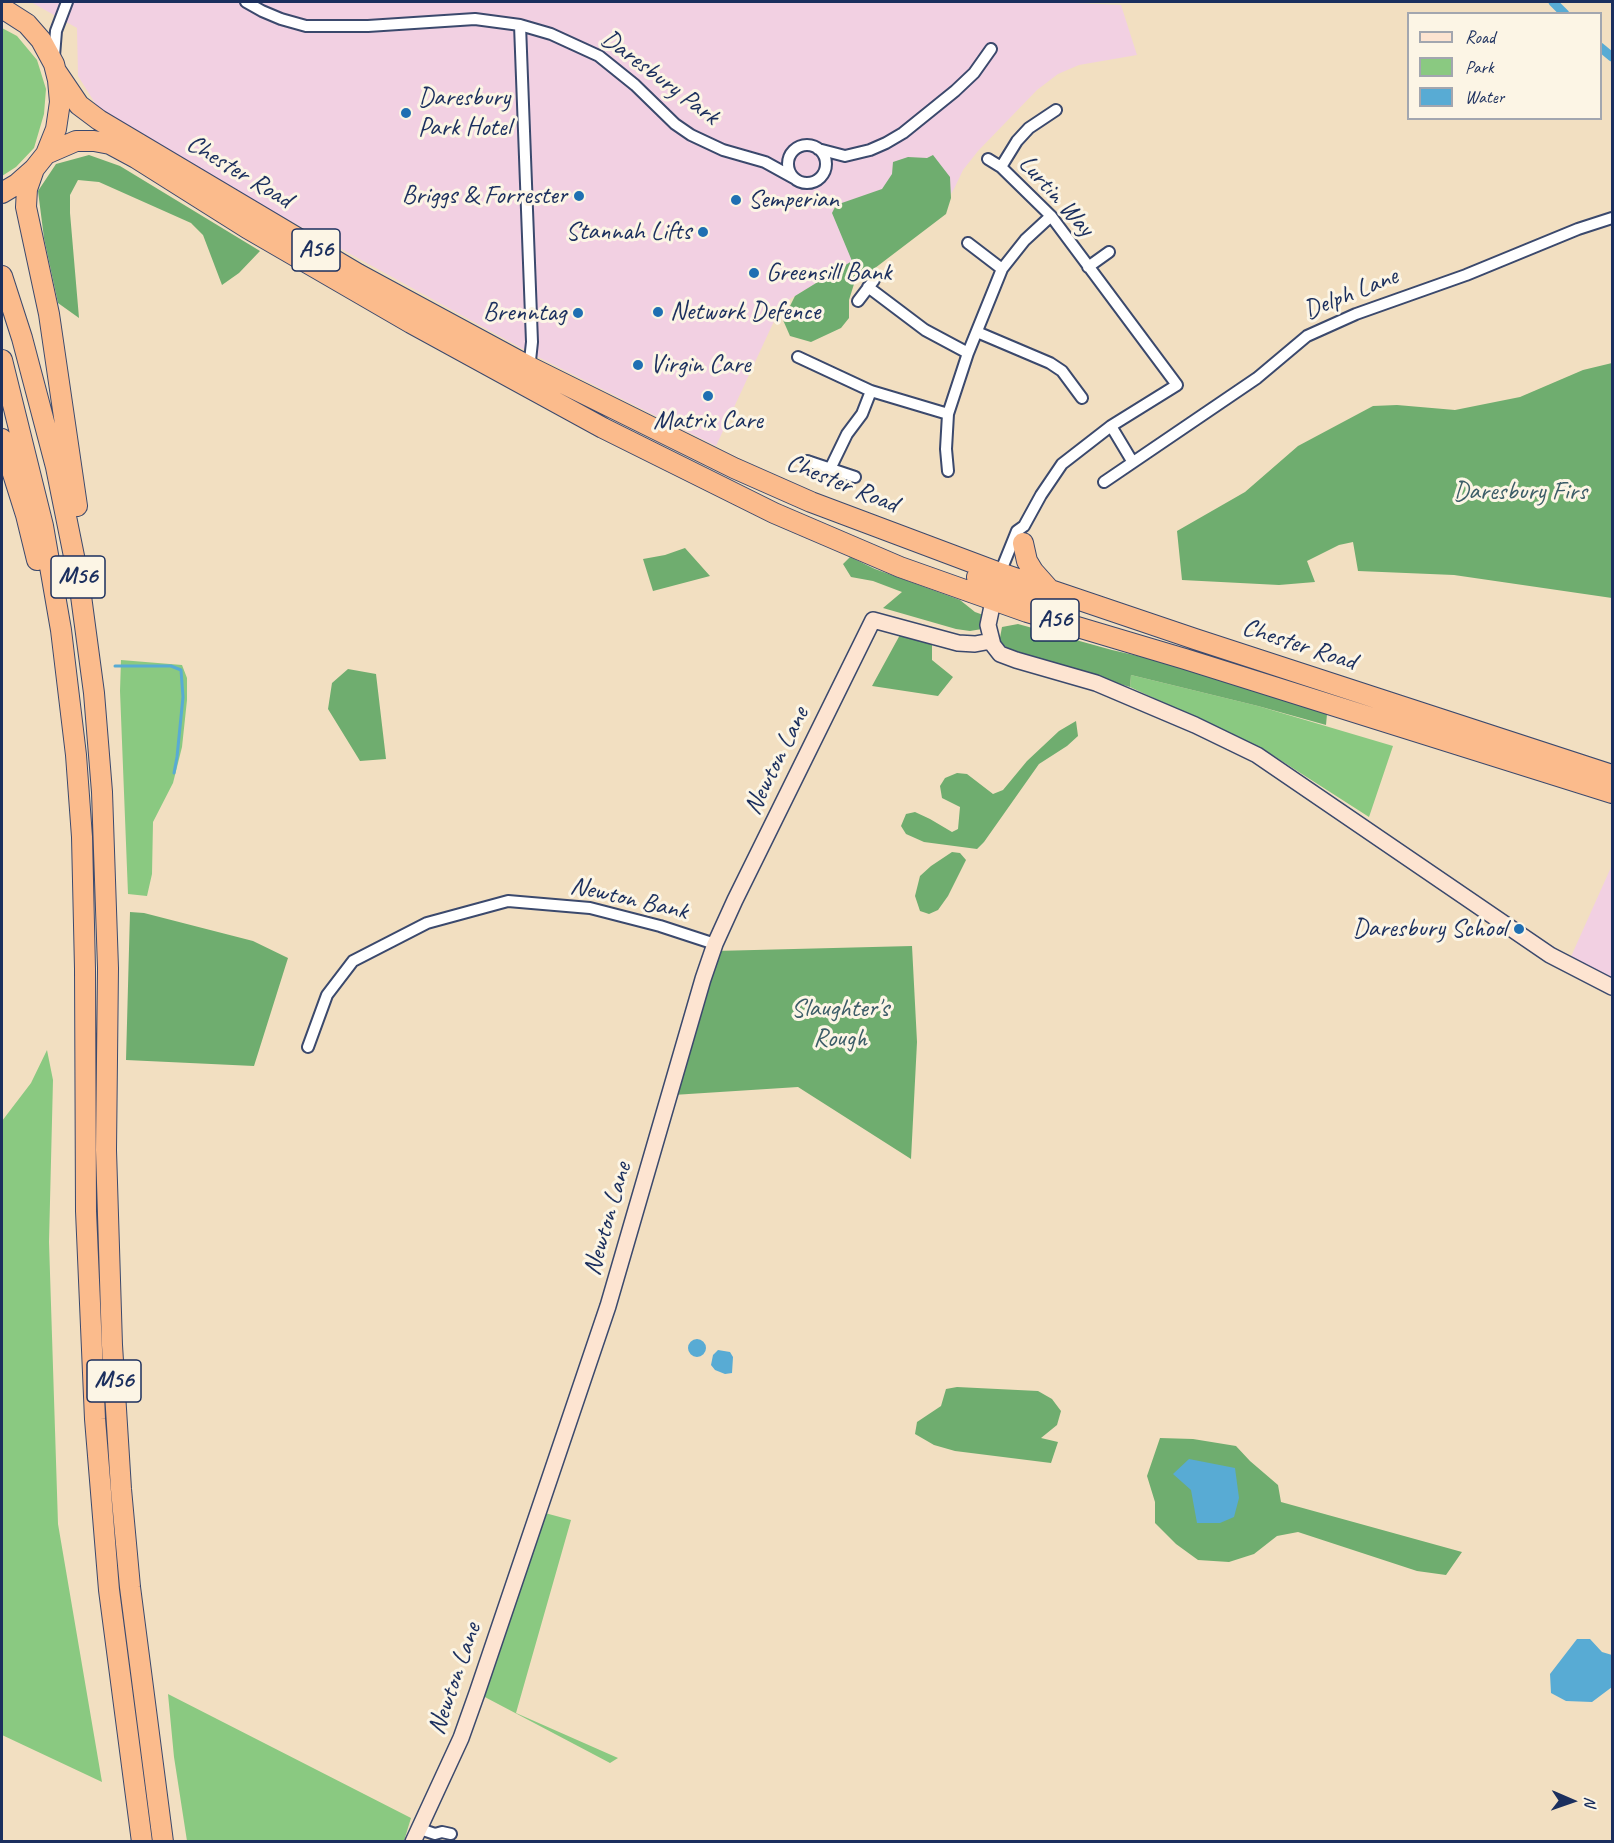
<!DOCTYPE html>
<html>
<head>
<meta charset="utf-8">
<style>
	body { margin:0 }
	#map { position:relative; width:1614px; height:1843px; overflow:hidden; background:#f2dfc1; font-family:Caveat,sans-serif }
	canvas { display:block }
	.frame { position:absolute; inset:0; border:3px solid #1b2f5e; pointer-events:none }
	.legend { position:absolute; left:1407px; top:12px; width:195px; height:108px; box-sizing:border-box; background:#fcf5e5; border:2px solid #a2a6af; margin:0; padding:8px 10px; list-style:none; font-size:18px; color:#1b2f5e }
	.legend li { display:flex; align-items:center; gap:12px; height:30px }
	.legend b { width:30px; border:2px solid #a2a6af }
	.north { position:absolute; left:1542px; top:1771px; width:60px; height:60px; -webkit-text-stroke:4px #fcf5e5; paint-order:stroke; rotate:92deg; font-size:16px; font-weight:700; line-height:24px; text-align:center; color:#1b2f5e }
	.north::after { content:''; display:block; margin:auto; width:21px; height:27px; background:#1b2f5e; clip-path:polygon(50% 0,100% 100%,50% 72%,0 100%) }
</style>
</head>
<body>
<div id="map">
<canvas width="1614" height="1843"></canvas>
<div class="frame"></div>
<ul class="legend">
<li><b style="height:8px;background:#fde4d1"></b>Road</li>
<li><b style="height:16px;background:#8ac981"></b>Park</li>
<li><b style="height:16px;background:#58abd4"></b>Water</li>
</ul>
<div class="north">N</div>
</div>
<script>
const context = document.querySelector('canvas').getContext('2d');
context.lineJoin = 'round';
function paint(path, color) { context.fillStyle = color; context.fill(path, 'evenodd'); }
const toPath = rows => new Path2D(rows.map(r => 'M' + r).join(''));
function strokePath(path, color, width, dash) { context.strokeStyle = color; context.lineWidth = width; context.lineCap = dash ? 'butt' : 'round'; context.setLineDash(dash || []); context.stroke(path); }
function drawText(font, color, halo, rows, align = 'center') {
  context.font = font + ' Caveat,sans-serif'; context.lineWidth = 6; context.setLineDash([]); context.textBaseline = 'middle'; context.strokeStyle = halo; context.fillStyle = color; for (const [text, x, y, turn = 0] of rows) {
    context.save(); context.translate(x, y); context.rotate((+turn || 0) * Math.PI / 180); context.textAlign = isNaN(turn) ? turn : align; if (halo) context.strokeText(text, 0, 0); context.fillText(text, 0, 0); context.restore();
  }
}
paint(toPath([
	[31,2,1051,2,1121,5,1137,55,1079,65,1058,74,1037,90,978,151,963,170,954,189,943,207,903,237,851,262,782,304,716,446,532,354,105,119,78,76,77,28],
	[1612,865,1612,982,1569,961]
]), '#f2d0e2');
paint(toPath([
	[2,28,17,36,37,60,46,89,44,114,34,148,16,167,2,176],
	[121,660,182,665,187,678,187,700,182,747,173,783,153,822,152,874,147,896,128,894,120,691],
	[1131,675,1258,706,1393,746,1369,817,1263,749,1130,687],
	[47,1050,53,1080,49,1242,58,1524,102,1782,2,1735,2,1121,31,1083],
	[545,1513,571,1520,516,1713,618,1758,610,1763,481,1695],
	[168,1694,411,1818,404,1841,187,1841,174,1757]
]), '#8ac981');
paint(toPath([
	[89,155,120,166,260,251,239,273,222,285,203,235,191,223,99,182,78,180,70,195,70,213,79,318,58,303,44,238,38,191,56,164],
	[933,155,950,177,951,198,946,214,854,284,849,300,849,318,841,328,811,342,790,336,783,320,795,296,852,261,832,213,836,205,882,189,892,174,893,162,908,157,927,158],
	[1612,363,1612,598,1454,575,1358,571,1353,542,1339,545,1307,561,1315,582,1279,585,1182,580,1177,531,1245,492,1298,446,1373,406,1397,405,1455,410,1520,397,1583,370],
	[685,548,710,576,653,591,643,559,665,555],
	[850,557,875,569,960,600,975,612,986,616,982,629,970,631,956,629,883,608,902,592,873,581,851,577,843,564],
	[1018,624,1112,650,1164,662,1327,714,1326,725,1258,706,1131,675,1130,687,1017,653,999,643,1002,627],
	[901,633,932,643,932,660,953,677,938,696,872,686],
	[348,669,376,674,386,759,360,761,328,709,332,683],
	[1076,721,1078,736,1067,746,1039,764,984,842,977,849,924,842,906,834,901,826,906,814,915,812,930,819,952,832,958,829,960,807,942,798,940,786,945,778,957,773,967,774,993,794,1003,790,1027,761,1059,731],
	[952,852,960,853,966,860,948,896,938,910,929,914,920,911,915,896,920,876,931,866],
	[130,912,144,913,253,941,288,958,254,1066,126,1060],
	[912,946,917,1042,911,1159,798,1087,673,1095,715,951],
	[957,1387,1038,1391,1052,1399,1061,1411,1057,1425,1041,1438,1058,1442,1051,1463,955,1451,934,1445,915,1434,917,1422,941,1406,946,1389],
	[1160,1438,1193,1439,1236,1446,1250,1461,1278,1485,1281,1502,1462,1552,1446,1575,1417,1571,1298,1532,1277,1536,1254,1554,1229,1562,1198,1560,1176,1544,1155,1523,1155,1502,1147,1476]
]), '#6fad6f');
paint(toPath([
	'688 1348a9 9 0 1 1 18 0a9 9 0 1 1-18 0Z',
	[718,1350,730,1352,733,1357,732,1373,725,1374,715,1370,711,1365,713,1355],
	[1189,1459,1235,1468,1239,1498,1234,1517,1220,1523,1197,1523,1191,1490,1173,1474],
	[1577,1639,1590,1639,1602,1652,1612,1655,1612,1687,1592,1702,1566,1701,1551,1693,1550,1674]
]), '#58abd4');
strokePath(toPath([
	[115,666,171,666,181,670,183,697,177,757,174,773]
]), '#58abd4', 3);
strokePath(toPath([
	[1553,2,1565,14],
	[1600,47,1612,57]
]), '#58abd4', 9);
const street = toPath([
	[246,2,262,11,281,19,306,26,368,26,475,19,520,25,551,34,599,56,635,85,675,124,691,135,723,150,765,162,794,178],
	[520,25,532,342,529,370],
	[54,56,56,31,67,2],
	'788 164a19 19 0 1 1 38 0a19 19 0 1 1-38 0Z',
	[818,149,845,156,870,150,886,143,903,133,955,91,974,73,991,49],
	[988,159,1001,167,1051,216,1177,385,1111,426,1062,464,1041,495,1024,526,1017,531,1000,573],
	[1001,167,1017,141,1029,128,1056,110],
	[968,243,1002,269],
	[1088,267,1109,252],
	[868,287,925,330,968,353],
	[858,301,874,280],
	[977,332,1050,363,1062,371,1082,398],
	[798,357,871,391,948,414],
	[1111,426,1132,461],
	[807,461,855,477],
	[830,469,847,434,862,414,871,391],
	[948,471,946,449,948,414,968,353,1002,269,1025,240,1051,216],
	[1104,482,1257,378,1307,336,1356,314,1466,275,1578,229,1612,218],
	[308,1047,327,995,353,961,427,923,508,901,590,908,660,926,715,944],
	[420,1829,435,1834,442,1832,451,1834]
]);
const secondary = toPath([
	[995,592,988,625,993,645,1000,654,1016,660,1096,683,1195,725,1257,755,1550,955,1612,987],
	[413,1842,461,1738,477,1693,608,1306,703,979,715,944,735,900,873,620,958,643,975,644,991,641]
]);
const highway = toPath([
	[2,8,27,24,41,40,54,64,58,80,60,102,56,129,46,154,34,169,17,184,2,193],
	[56,71,79,105,99,120,358,274,530,367,734,468,811,502,1000,573,1195,639,1612,775],
	[46,154,76,141,94,141,110,144,136,158,247,228,411,323,603,428,774,513,900,567,1027,612,1185,659,1612,793],
	[34,169,27,189,26,207,49,314,77,506],
	[2,276,22,338,56,467,79,581,94,693,102,792,108,968,106,1150,112,1345,121,1489,130,1587,163,1842],
	[2,360,43,526,61,630,76,755,82,837,85,969,86,1211,95,1419,109,1590,142,1842],
	[2,439,26,515,37,560],
	[1023,543,1027,561,1033,571,1049,589],
	[977,577,1041,604]
]);
strokePath(street, '#3b496d', 14);
strokePath(secondary, '#3b496d', 18);
strokePath(highway, '#3b496d', 22);
strokePath(street, '#fff', 10);
strokePath(secondary, '#fde4d1', 15);
strokePath(highway, '#fbbb8c', 20);
for (const [x, y, r, color] of [
	[406,113,6,"#1f6fb2"],
	[579,196,6,"#1f6fb2"],
	[736,200,6,"#1f6fb2"],
	[703,232,6,"#1f6fb2"],
	[754,273,6,"#1f6fb2"],
	[658,312,6,"#1f6fb2"],
	[578,313,6,"#1f6fb2"],
	[638,365,6,"#1f6fb2"],
	[708,396,6,"#1f6fb2"],
	[1519,929,6,"#1f6fb2"]
]) { const dot = new Path2D(); dot.arc(x, y, r, 0, 2 * Math.PI); context.fillStyle = color; context.fill(dot); strokePath(dot, '#fcf5e5', 2); }
for (const [x, y, w] of [
	[316,250,48],
	[78,577,54],
	[1055,620,48],
	[114,1381,54]
]) { const box = new Path2D(); box.roundRect(x - w / 2, y - 21, w, 42, 4.5); context.fillStyle = '#fcf5e5'; context.fill(box); strokePath(box, '#1b2f5e', 1.5); }
drawText('bold 24px', '#1b2f5e', null, [
	["A56",316,250],
	["M56",78,577],
	["A56",1055,620],
	["M56",114,1381]
]);
drawText('26px', '#1b2f5e', '#fcf5e5', [
	["Daresbury Park",660,78,37],
	["Chester Road",239,172,31],
	["Lurtin Way",1056,196,48],
	["Delph Lane",1351,294,-22],
	["Chester Road",842,484,22],
	["Chester Road",1299,645,18],
	["Newton Lane",777,761,-64],
	["Newton Bank",629,899,13],
	["Newton Lane",608,1219,-74],
	["Newton Lane",455,1679,-71]
]);
drawText('26px', '#1b2f5e', '#fcf5e5', [
	["Daresbury",418,98],
	["Park Hotel",418,128],
	["Briggs & Forrester",567,196,"right"],
	["Semperian",748,200],
	["Stannah Lifts",691,232,"right"],
	["Greensill Bank",766,273],
	["Network Defence",670,312],
	["Brenntag",566,313,"right"],
	["Virgin Care",650,365],
	["Matrix Care",708,421,"center"],
	["Daresbury School",1507,929,"right"]
], 'left');
drawText('26px', '#3c5d68', '#fcf5e5', [
	["Daresbury Firs",1520,492],
	["Slaughter's",840,1009],
	["Rough",840,1039]
]);
</script>
</body>
</html>
